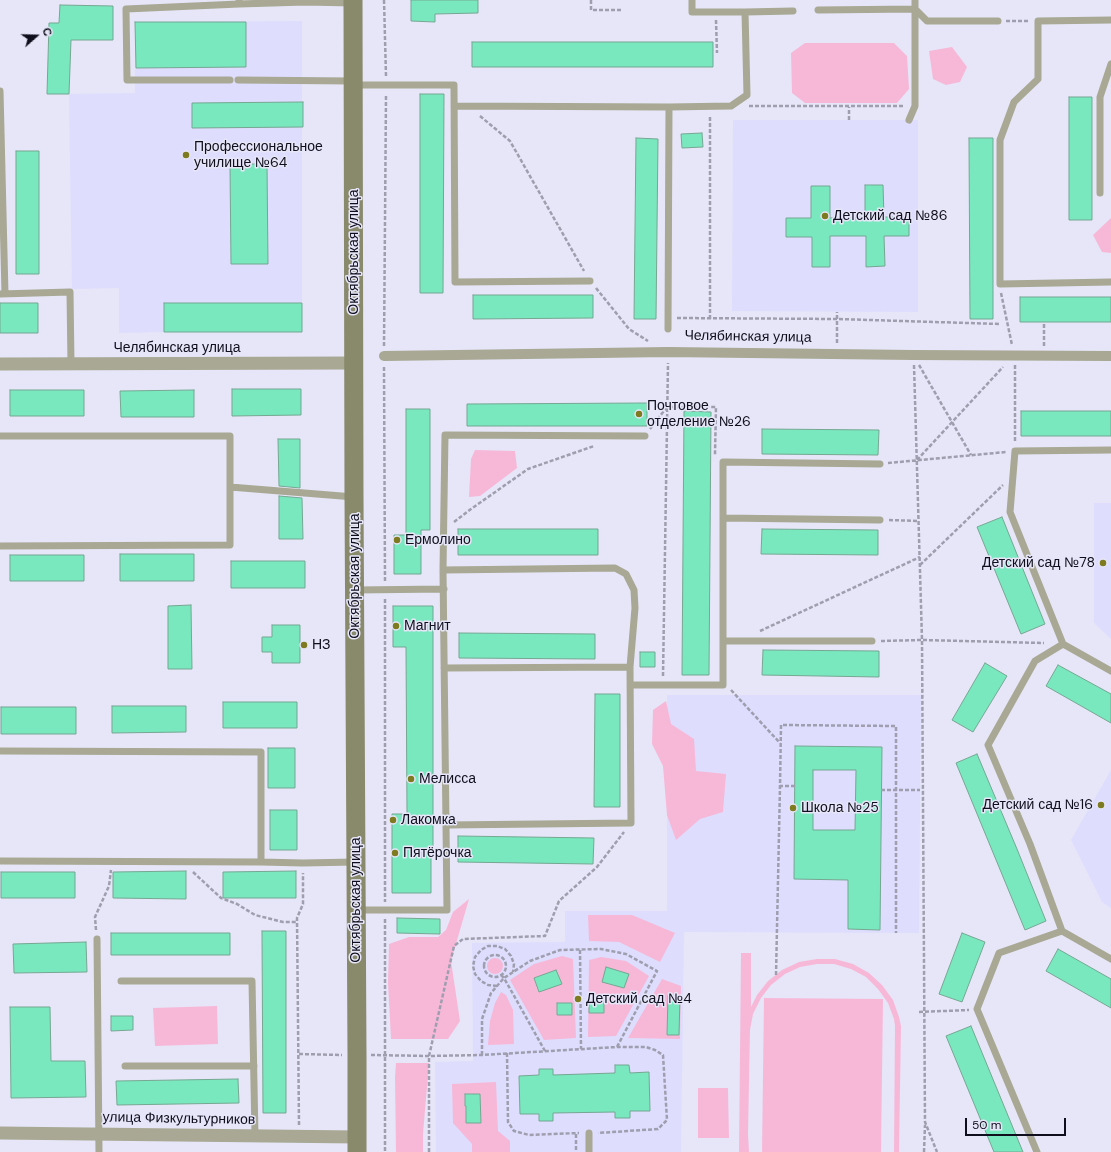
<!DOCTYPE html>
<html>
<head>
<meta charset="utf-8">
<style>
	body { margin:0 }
	#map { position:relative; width:1111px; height:1152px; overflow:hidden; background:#e6e6f8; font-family:"DM Sans",sans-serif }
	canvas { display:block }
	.north { position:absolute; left:16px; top:16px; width:40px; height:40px; -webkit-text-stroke:3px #e6e6f8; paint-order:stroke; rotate:70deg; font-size:11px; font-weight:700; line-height:16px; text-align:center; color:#0f0e1c }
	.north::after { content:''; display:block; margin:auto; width:14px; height:18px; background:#0f0e1c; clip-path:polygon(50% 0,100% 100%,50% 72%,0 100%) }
	.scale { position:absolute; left:965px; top:1118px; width:101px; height:18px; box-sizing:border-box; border:2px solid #0f0e1c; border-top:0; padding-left:5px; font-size:12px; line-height:14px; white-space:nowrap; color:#0f0e1c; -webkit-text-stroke:3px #e6e6f8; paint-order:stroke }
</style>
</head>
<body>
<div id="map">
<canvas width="1111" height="1152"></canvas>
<div class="north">С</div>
<div class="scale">50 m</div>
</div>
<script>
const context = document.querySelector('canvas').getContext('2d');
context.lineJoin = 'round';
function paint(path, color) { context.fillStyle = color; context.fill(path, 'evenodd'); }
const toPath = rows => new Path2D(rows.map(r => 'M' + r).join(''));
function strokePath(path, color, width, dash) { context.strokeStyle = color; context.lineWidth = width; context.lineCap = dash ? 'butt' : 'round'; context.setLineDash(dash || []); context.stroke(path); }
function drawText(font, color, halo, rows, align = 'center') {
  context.font = font + ' "DM Sans",sans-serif'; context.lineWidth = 3; context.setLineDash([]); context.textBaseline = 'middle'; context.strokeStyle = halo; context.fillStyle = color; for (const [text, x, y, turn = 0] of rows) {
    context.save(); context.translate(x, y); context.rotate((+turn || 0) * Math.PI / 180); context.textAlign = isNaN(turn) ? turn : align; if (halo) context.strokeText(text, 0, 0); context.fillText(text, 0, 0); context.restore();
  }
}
paint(toPath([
	[302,21,302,303,165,303,164,332,119,333,119,288,72,289,69,94,135,93,135,22],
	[733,120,918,120,918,312,732,311],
	[1094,503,1111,503,1111,639,1094,623],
	[667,695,921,695,919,933,684,932,681,1152,436,1152,435,1062,473,1061,472,943,565,942,565,911,667,911],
	[1111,770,1111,908,1102,902,1071,840]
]), '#deddfd');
paint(toPath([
	[805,43,894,43,907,56,909,89,897,103,805,103,792,93,791,53],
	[952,47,967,67,960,82,946,85,933,79,929,51],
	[1111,218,1111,253,1102,252,1093,235],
	[475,450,515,451,517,468,480,496,469,497,471,459],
	[666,701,671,724,694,739,696,771,726,774,723,812,700,819,676,840,667,815,663,766,652,744,653,710],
	[469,899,451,961,460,1021,448,1039,391,1039,388,983,389,944,409,937,438,937,446,930,453,912],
	[588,915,632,915,675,933,660,962,619,942,589,941],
	[741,953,751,953,751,1007,757,995,768,981,782,970,799,962,817,959,835,959,853,964,869,973,882,985,893,1000,899,1017,901,1026,899,1152,894,1152,895,1026,894,1019,888,1003,878,989,866,977,851,969,834,964,817,964,800,967,785,974,771,985,761,998,753,1014,750,1030,748,1134,749,1152,739,1152],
	[562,956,573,959,576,1038,544,1040,510,980,534,964],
	[601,957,626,961,649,976,616,1036,588,1037,589,960],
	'487 966a8 8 0 1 1 16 0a8 8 0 1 1-16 0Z',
	[662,979,681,986,680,1039,628,1038],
	[501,992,506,995,513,1010,514,1044,488,1045,490,1021,495,1003],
	[764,998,883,999,881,1152,762,1152],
	[217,1006,218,1044,155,1046,153,1008],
	[396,1063,429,1063,423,1134,423,1152,396,1152,395,1077],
	[496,1082,498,1131,510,1141,510,1152,472,1152,472,1144,453,1123,452,1084],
	[698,1088,728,1088,729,1138,698,1138]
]), '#f7b8d8');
const building = toPath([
	[411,0,478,0,478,13,435,14,435,22,411,21,411,0],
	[60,5,113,6,113,40,71,40,69,94,47,94,49,23,59,23,60,5],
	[135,22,246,22,246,67,136,68,135,22],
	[472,42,713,42,713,67,472,67,472,42],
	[420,94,444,94,443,293,420,293,420,94],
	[1069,97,1092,97,1092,220,1069,220,1069,97],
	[303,102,303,127,192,128,192,103,303,102],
	[702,133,703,147,682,148,681,134,702,133],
	[636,138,658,139,656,319,634,319,636,138],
	[969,138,993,138,993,319,970,319,969,138],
	[16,151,39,151,39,274,16,274,16,151],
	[230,164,267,164,268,264,231,264,230,164],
	[865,185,883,185,884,217,909,217,909,236,884,236,885,266,866,267,866,236,830,236,830,267,812,267,812,237,786,237,786,218,811,218,811,186,830,186,830,218,865,217,865,185],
	[473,295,593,295,593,318,473,319,473,295],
	[1020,297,1111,297,1111,322,1020,322,1020,297],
	[0,303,38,303,38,333,0,333,0,303],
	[164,303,302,303,302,332,164,332,164,303],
	[232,389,301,389,301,415,232,416,232,389],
	[10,390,84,390,84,416,10,416,10,390],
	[194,390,194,417,121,417,120,391,194,390],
	[647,403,647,426,467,426,467,404,647,403],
	[406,409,430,409,430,530,421,530,421,574,394,574,394,535,406,535,406,409],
	[684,411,711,412,709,675,682,675,684,411],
	[1021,411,1111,411,1111,436,1021,436,1021,411],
	[762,429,879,430,878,455,762,454,762,429],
	[278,439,300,439,300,488,279,486,278,439],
	[279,496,302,498,303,539,279,539,279,496],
	[1002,517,1045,624,1021,634,977,527,1002,517],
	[458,529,598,529,598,555,458,555,458,529],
	[762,529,878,530,878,555,761,554,762,529],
	[120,554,194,554,194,581,120,581,120,554],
	[10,555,84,555,84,581,10,581,10,555],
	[231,561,305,561,305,588,231,588,231,561],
	[191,605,192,669,168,669,168,606,191,605],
	[393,606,433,606,433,848,431,848,431,893,392,893,392,814,407,814,406,647,393,647,393,606],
	[272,625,300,625,300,663,272,663,272,652,262,652,262,637,272,637,272,625],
	[459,633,595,634,595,659,459,658,459,633],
	[763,650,879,651,879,677,762,675,763,650],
	[640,652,655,652,655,667,640,667,640,652],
	[985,663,1007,676,973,732,952,720,985,663],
	[1058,665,1111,694,1111,723,1046,686,1058,665],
	[595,694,620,694,620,807,594,807,595,694],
	[223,702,297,702,297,728,223,728,223,702],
	[112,706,186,706,186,732,112,733,112,706],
	[1,707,76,707,76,734,1,734,1,707],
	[795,746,882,747,880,930,848,929,848,880,794,879,795,746],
	[813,770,856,770,855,830,813,830,813,770],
	[268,748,295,748,295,788,268,788,268,748],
	[977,754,1017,849,1046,921,1025,930,956,763,977,754],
	[270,810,297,810,297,850,270,850,270,810],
	[458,836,594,838,593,864,458,862,458,836],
	[186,871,186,899,113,898,113,872,186,871],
	[296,871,296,898,223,898,223,872,296,871],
	[1,872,75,872,75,898,1,898,1,872],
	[397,918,440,919,440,934,397,933,397,918],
	[262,931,286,931,286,1113,263,1113,262,931],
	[111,933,230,933,230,955,111,955,111,933],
	[962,933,985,942,962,1002,939,994,962,933],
	[86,942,87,972,14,973,13,944,86,942],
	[1058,949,1111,979,1111,1008,1046,971,1058,949],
	[606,967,629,974,624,988,602,982,606,967],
	[556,970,562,984,539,992,534,978,556,970],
	[668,996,680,996,679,1035,667,1035,668,996],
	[589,1001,604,1001,604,1013,589,1013,589,1001],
	[557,1003,572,1003,572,1015,557,1015,557,1003],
	[10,1007,50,1007,51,1061,85,1061,86,1097,11,1098,10,1007],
	[111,1016,133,1016,133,1030,111,1031,111,1016],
	[971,1026,1023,1152,994,1152,946,1036,971,1026],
	[615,1065,629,1065,630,1073,649,1072,650,1111,630,1111,630,1118,615,1118,615,1112,553,1113,553,1121,539,1121,539,1114,520,1114,519,1076,539,1075,539,1069,553,1069,553,1075,615,1073,615,1065],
	[238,1079,239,1103,117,1105,116,1081,238,1079],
	[465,1094,480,1094,481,1123,466,1123,466,1106,465,1106,465,1094]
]);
paint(building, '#79e8bf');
strokePath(building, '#75a792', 1);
strokePath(toPath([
	[384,0,386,76],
	[591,0,591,10,621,10],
	[716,20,717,53],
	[1006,21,1029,21],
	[749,106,904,106],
	[480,116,510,141,584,271],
	[849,120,849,107],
	[596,288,629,329,648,341],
	[1001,293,1012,345],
	[677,318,837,319,1000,324],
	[710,319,710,115],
	[837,343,837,312],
	[384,346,386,95],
	[1044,346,1044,322],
	[914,365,922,640,925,1122,937,1152],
	[919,365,971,455],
	[1015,365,1015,442],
	[384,367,385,582],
	[650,429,667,407,716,407,715,455],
	[917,460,1003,367],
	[888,463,1006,452],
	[889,520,918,521],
	[454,522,471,509,528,469,594,446],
	[920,565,1003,485],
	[385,599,385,902],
	[760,631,920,557],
	[881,641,922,640,1044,643],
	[663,676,668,363],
	[731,690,780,743],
	[795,786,780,786,781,725,896,726,896,933],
	[881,790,920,790],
	[193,872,221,898,237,904,255,915,283,922,297,922],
	[385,919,385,1152],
	[96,930,95,917,109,886,111,870],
	[580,950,581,1049],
	'484 966a11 11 0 1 1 22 0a11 11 0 1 1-22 0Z',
	[501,975,504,978,545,1051],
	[776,975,780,786],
	[497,986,488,985,481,981,475,974,473,966,475,957,481,950,488,946,497,946,505,949,511,956,514,964,513,972],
	[919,1012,969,1010],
	[507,1053,508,1122,514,1131,529,1135,579,1133],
	[299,1054,342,1055],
	[371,1055,429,1056,482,1055,617,1047,646,1047,655,1050,663,1055,667,1120,658,1129,598,1133],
	[482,1055,482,1019,491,993,497,986,504,978,530,961,560,950,601,949,626,954,657,971,617,1047],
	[299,1125,297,918,303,904,303,873],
	[576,1134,576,1152],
	[429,1152,429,1056,454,946,463,939,545,936,559,901,597,867,624,832],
	[924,1152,925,1125]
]), '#9e9eaf', 2.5, [4, 2]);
strokePath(toPath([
	[239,0,239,4,305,2,353,3],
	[915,9,927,21,998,21],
	[818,10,915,9,915,0],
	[745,12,793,11],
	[1111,20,1038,21,1038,79,1014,102,1000,140,1000,284,1111,282],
	[230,80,127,80,126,9,239,4],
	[238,80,352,81],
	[354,85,454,85,455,282,590,281],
	[0,91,5,294],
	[454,106,669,107,731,106,747,95,745,12,692,12,692,0],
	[909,120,915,106,915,9],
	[1100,193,1100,97,1111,64],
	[0,294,70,292,71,364],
	[668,329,669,107],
	[0,436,230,436,230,545,0,546],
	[1111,450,1015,451,1010,512,1063,644,1111,671],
	[230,487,354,497],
	[723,518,880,520],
	[443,570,615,568,626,574,634,590,635,608,630,667],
	[355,590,444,589],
	[723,641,872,641],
	[1063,644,1035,661,988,745,1030,844,1062,931,1111,959],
	[444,668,630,667,631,823,446,825],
	[630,685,723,685,723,462,880,464],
	[0,751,261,752,261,862],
	[0,861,261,862,303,863,355,862],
	[356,910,447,910,443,570,445,435,645,436],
	[97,939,99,1152],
	[121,981,252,981,255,1136],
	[125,1066,254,1066],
	[589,1152,589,1133],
	[1037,1152,977,1009,999,953,1062,931]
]), '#a8a894', 7);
strokePath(toPath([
	[384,356,668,352,913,355,1111,356]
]), '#a8a894', 10);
strokePath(toPath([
	[0,364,354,363],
	[0,1133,357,1137]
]), '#a8a894', 13);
strokePath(toPath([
	[353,0,354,497,357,1055,357,1152]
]), '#89896c', 19);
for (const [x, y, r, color] of [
	[186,155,4,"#7d7a20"],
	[825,216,4,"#7d7a20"],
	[639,414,4,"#7d7a20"],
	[397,540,4,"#7d7a20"],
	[1103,563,4,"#7d7a20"],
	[396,626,4,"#7d7a20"],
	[304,645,4,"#7d7a20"],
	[411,779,4,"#7d7a20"],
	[1101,805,4,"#7d7a20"],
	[793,808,4,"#7d7a20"],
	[393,820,4,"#7d7a20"],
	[395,853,4,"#7d7a20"],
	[578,999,4,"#7d7a20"]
]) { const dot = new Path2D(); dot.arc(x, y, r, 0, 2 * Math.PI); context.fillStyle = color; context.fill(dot); strokePath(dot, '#e6e6f8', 1.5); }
drawText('14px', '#0f0e1c', '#e6e6f8', [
	["Профессиональное",194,147],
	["училище №64",194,163],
	["Детский сад №86",833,216],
	["Почтовое",647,406],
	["отделение №26",647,422],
	["Ермолино",405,540],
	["Детский сад №78",1095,563,"right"],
	["Магнит",404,626],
	["НЗ",312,645],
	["Мелисса",419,779],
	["Детский сад №16",1093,805,"right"],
	["Школа №25",801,808],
	["Лакомка",401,820],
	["Пятёрочка",403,853],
	["Детский сад №4",586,999]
], 'left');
drawText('14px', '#0f0e1c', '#e6e6f8', [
	["Октябрьская улица",354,252,-90],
	["Челябинская улица",748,337,1],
	["Челябинская улица",177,348],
	["Октябрьская улица",355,576,-90],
	["Октябрьская улица",356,900,-90],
	["улица Физкультурников",179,1119,1]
]);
</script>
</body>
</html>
